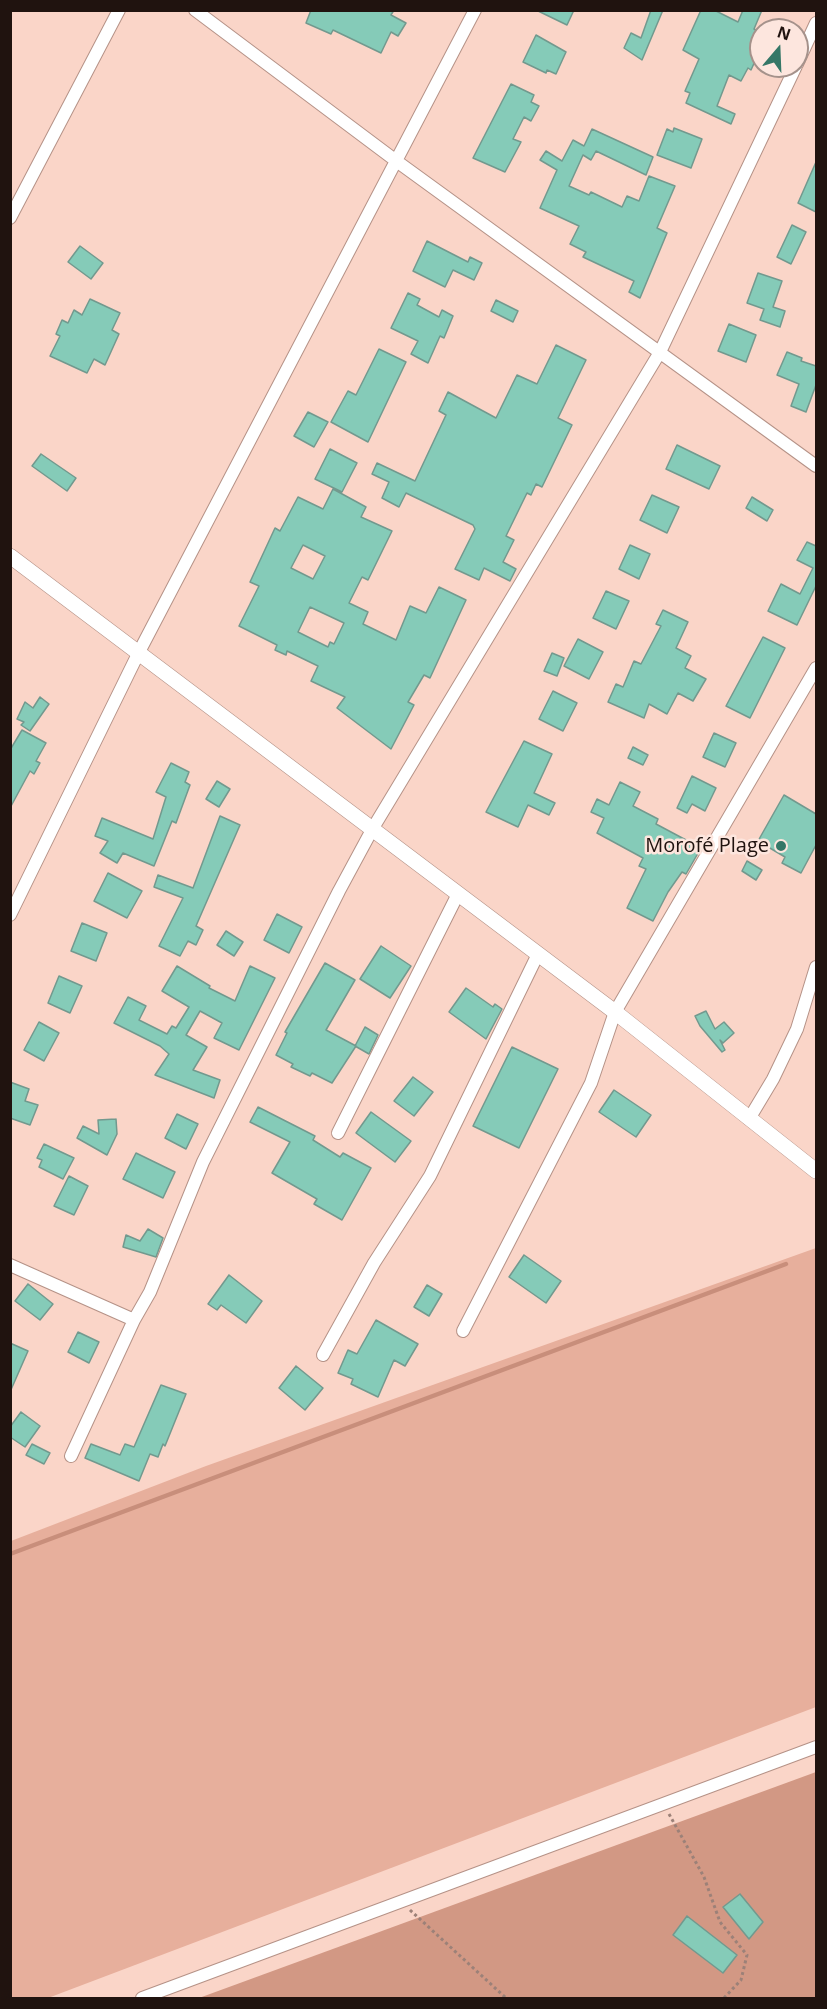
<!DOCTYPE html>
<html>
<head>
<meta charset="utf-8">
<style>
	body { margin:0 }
	#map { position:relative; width:827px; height:2009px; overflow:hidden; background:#fad5c8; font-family:"Open Sans",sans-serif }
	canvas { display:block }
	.frame { position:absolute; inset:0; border:12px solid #20130f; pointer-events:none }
	.north { position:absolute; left:749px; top:18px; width:60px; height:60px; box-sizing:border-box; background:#fde6de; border:2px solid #a5928b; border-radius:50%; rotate:19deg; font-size:16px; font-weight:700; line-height:24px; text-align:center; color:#20130f }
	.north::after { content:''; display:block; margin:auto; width:21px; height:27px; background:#357767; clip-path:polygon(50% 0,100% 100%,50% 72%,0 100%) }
</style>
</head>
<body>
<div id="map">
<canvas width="827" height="2009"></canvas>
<div class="frame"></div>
<div class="north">N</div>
</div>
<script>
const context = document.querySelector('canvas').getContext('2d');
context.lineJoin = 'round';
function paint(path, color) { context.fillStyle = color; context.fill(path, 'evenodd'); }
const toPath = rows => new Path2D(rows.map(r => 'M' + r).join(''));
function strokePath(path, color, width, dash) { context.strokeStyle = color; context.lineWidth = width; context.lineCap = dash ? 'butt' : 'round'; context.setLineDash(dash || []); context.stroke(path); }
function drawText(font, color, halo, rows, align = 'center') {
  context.font = font + ' "Open Sans",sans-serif'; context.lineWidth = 5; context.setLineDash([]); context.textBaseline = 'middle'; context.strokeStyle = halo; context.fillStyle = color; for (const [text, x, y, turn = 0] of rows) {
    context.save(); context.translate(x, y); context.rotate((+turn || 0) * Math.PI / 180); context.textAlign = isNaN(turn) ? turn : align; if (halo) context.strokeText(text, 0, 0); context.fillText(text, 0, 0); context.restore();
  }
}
paint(toPath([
	[816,1248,816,1707,48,1998,11,1998,11,1541,206,1466]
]), '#e7af9c');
paint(toPath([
	[816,1772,816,1998,199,1998]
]), '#d29884');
strokePath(toPath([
	[10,1554,786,1264]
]), '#c88e7b', 4.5);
const building = toPath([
	[311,10,394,10,391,15,406,23,398,36,391,32,381,53,333,30,331,34,306,23,311,10],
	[536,10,574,10,567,25,536,10],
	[651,10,663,10,642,60,624,48,631,33,641,38,651,10],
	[701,10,714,10,738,22,743,10,762,10,754,29,761,33,761,48,751,70,748,68,741,81,729,75,717,106,735,114,731,124,686,103,690,93,685,91,699,59,683,50,701,10],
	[536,35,566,52,556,74,547,70,546,73,523,62,536,35],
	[511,84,534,95,531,102,539,106,531,121,524,117,513,139,521,142,505,172,473,158,511,84],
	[674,128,702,139,691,168,657,155,667,129,673,132,674,128],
	[592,129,653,157,646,175,596,151,591,160,583,155,569,186,589,195,591,192,622,207,627,196,639,201,649,176,675,186,657,228,667,233,640,298,629,292,634,281,583,257,586,252,570,244,579,226,540,208,557,170,540,160,546,151,562,161,573,140,584,146,592,129],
	[816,162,816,212,798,203,816,162],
	[792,225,806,232,791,264,777,257,792,225],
	[427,241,468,262,470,257,482,263,474,280,453,270,445,287,413,271,427,241],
	[80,246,103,263,91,279,68,262,80,246],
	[758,273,782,281,773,307,785,311,780,327,760,320,764,309,747,303,758,273],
	[408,293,420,299,417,305,439,317,442,310,453,316,444,338,440,336,428,363,411,354,418,341,391,328,408,293],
	[90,299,120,313,112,330,119,334,105,365,94,359,87,373,50,356,60,336,56,334,62,320,68,323,74,310,82,315,90,299],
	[496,300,518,311,513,322,491,311,496,300],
	[729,324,756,335,746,362,718,351,729,324],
	[556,345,586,360,558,418,572,425,542,487,536,484,531,495,527,493,506,536,514,540,503,562,516,569,510,581,484,568,479,580,455,569,475,529,473,525,406,493,399,507,382,498,389,482,372,474,377,463,415,481,446,415,439,411,448,392,496,418,517,375,537,384,556,345],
	[379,349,406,362,368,442,331,422,348,391,356,395,379,349],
	[787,352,802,358,801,361,816,366,816,385,806,412,791,406,799,384,777,375,787,352],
	[308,412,328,422,314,447,294,436,308,412],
	[677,445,720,466,709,489,666,469,677,445],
	[330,449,357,463,342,492,315,479,330,449],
	[41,454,76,478,67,491,32,466,41,454],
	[333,489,366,507,361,517,392,531,368,580,362,577,349,603,368,612,363,624,396,640,410,606,426,613,439,587,466,600,430,678,424,675,408,702,414,705,391,749,337,708,345,697,311,681,318,666,287,651,286,655,275,650,277,645,239,626,259,586,250,582,275,528,280,531,298,497,323,509,333,489],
	[303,545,325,556,313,579,291,568,303,545],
	[310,607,344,623,334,644,330,642,328,647,298,632,310,607],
	[652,495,679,507,667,533,640,520,652,495],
	[752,497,773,510,767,521,746,508,752,497],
	[807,542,816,546,816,586,797,625,768,611,781,584,800,594,813,568,797,560,807,542],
	[630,545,650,554,639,579,619,569,630,545],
	[606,591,629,601,616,629,593,618,606,591],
	[663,610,688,622,676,648,691,656,685,668,706,679,693,701,678,693,667,714,649,704,644,718,608,702,616,684,623,687,634,661,641,664,661,626,656,624,663,610],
	[763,637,785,648,750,718,726,706,763,637],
	[578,639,603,652,589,679,564,666,578,639],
	[552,653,564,658,557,676,544,671,552,653],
	[553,691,577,703,563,731,539,719,553,691],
	[40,697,49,704,30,731,21,725,24,722,17,719,25,702,33,708,40,697],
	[22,730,46,743,36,761,40,763,34,774,30,771,10,808,10,750,22,730],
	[714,733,736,743,725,767,703,757,714,733],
	[524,741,552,754,534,793,555,803,549,815,528,805,518,827,486,812,524,741],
	[633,747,648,755,643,765,628,758,633,747],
	[171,763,189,772,185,782,190,785,176,823,172,821,154,866,123,853,117,863,100,853,108,841,95,836,102,818,153,839,166,797,156,792,171,763],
	[692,776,716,788,705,811,692,804,687,813,677,808,692,776],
	[217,781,230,789,219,807,206,799,217,781],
	[620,782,640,792,633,806,658,819,656,824,701,848,686,874,682,872,668,892,653,921,627,908,646,869,639,866,643,858,597,833,604,818,591,812,597,799,609,805,620,782],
	[784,795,816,814,816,845,801,873,782,863,785,857,758,841,784,795],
	[220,816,240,825,196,926,203,930,196,945,188,941,180,956,159,946,183,898,154,887,158,875,193,888,220,816],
	[747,861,762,870,756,880,742,871,747,861],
	[108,873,142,891,127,918,94,901,108,873],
	[277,914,302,927,289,953,264,940,277,914],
	[82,923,107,933,96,961,71,951,82,923],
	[226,931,243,942,234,956,217,945,226,931],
	[381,946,411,966,390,998,360,979,381,946],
	[325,963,355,980,326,1030,356,1046,332,1083,312,1073,310,1076,291,1067,293,1064,276,1055,287,1033,285,1032,325,963],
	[177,966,210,986,209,988,235,1001,250,966,275,978,239,1050,214,1038,222,1023,200,1011,186,1035,207,1047,193,1070,220,1080,214,1098,155,1075,169,1054,160,1046,114,1023,128,997,146,1006,139,1020,167,1034,172,1026,176,1028,189,1007,162,991,177,966],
	[59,976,82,986,70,1013,48,1003,59,976],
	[466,988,493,1007,495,1004,502,1009,486,1039,449,1012,466,988],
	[706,1011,715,1029,724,1022,734,1033,723,1043,720,1040,725,1050,722,1052,700,1026,695,1016,706,1011],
	[39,1022,59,1033,44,1061,24,1050,39,1022],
	[365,1027,378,1035,369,1054,355,1046,365,1027],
	[512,1047,558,1069,519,1148,473,1126,512,1047],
	[413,1077,433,1092,414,1116,394,1101,413,1077],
	[10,1082,29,1089,25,1101,38,1105,30,1125,10,1118,10,1082],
	[614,1090,651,1115,636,1137,599,1112,614,1090],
	[258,1107,315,1136,313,1140,340,1157,343,1153,371,1168,342,1220,314,1204,317,1199,272,1173,290,1142,250,1122,258,1107],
	[371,1112,411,1141,395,1162,356,1133,371,1112],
	[177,1114,198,1124,186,1149,165,1138,177,1114],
	[116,1119,117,1134,107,1155,77,1138,83,1126,99,1134,98,1120,116,1119],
	[44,1144,74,1158,63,1179,39,1167,42,1160,37,1158,44,1144],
	[136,1153,175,1172,163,1198,123,1179,136,1153],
	[69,1176,88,1186,74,1215,54,1206,69,1176],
	[148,1229,163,1238,156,1257,123,1247,126,1235,140,1241,148,1229],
	[524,1255,561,1281,546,1303,509,1277,524,1255],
	[229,1275,262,1301,246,1323,221,1305,217,1310,208,1304,229,1275],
	[28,1284,53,1304,40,1320,15,1301,28,1284],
	[427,1285,442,1294,429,1316,414,1307,427,1285],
	[376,1320,418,1344,405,1366,394,1360,378,1397,351,1384,353,1379,338,1373,348,1350,357,1354,376,1320],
	[78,1332,99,1342,89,1363,68,1352,78,1332],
	[10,1343,28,1351,10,1392,10,1343],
	[296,1366,323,1388,305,1410,279,1388,296,1366],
	[161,1385,186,1394,165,1446,163,1444,158,1457,150,1454,139,1481,85,1458,91,1444,120,1455,125,1444,134,1447,161,1385],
	[21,1412,40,1426,25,1447,10,1437,10,1427,21,1412],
	[32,1444,50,1453,44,1464,26,1455,32,1444],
	[740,1894,763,1922,749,1939,723,1907,740,1894],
	[687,1916,737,1955,723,1973,673,1935,687,1916]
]);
paint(building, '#85cbb8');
strokePath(building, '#72998e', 1.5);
const minor = toPath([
	[195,10,395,160,816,466],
	[797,64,816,23],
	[10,218,119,10],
	[10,915,139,652,475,10],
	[749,1119,773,1079,797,1029,816,967],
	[338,1133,458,894],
	[10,1265,134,1320,150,1292,203,1162,339,891,373,828,660,352,796,66],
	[463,1331,591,1083,615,1012,816,668],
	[323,1355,374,1263,430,1176,538,954],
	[71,1456,134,1320],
	[142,1998,816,1747]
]);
const tertiary = toPath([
	[10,556,615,1012,816,1171]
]);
strokePath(minor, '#b59287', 14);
strokePath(tertiary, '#b59287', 16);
strokePath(toPath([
	[669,1814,704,1877,720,1922,747,1955,741,1980,724,1998],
	[410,1910,506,1998]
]), '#9c8178', 3, [3, 3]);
strokePath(minor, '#fff', 12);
strokePath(tertiary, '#fff', 15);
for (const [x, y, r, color] of [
	[781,846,6,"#357767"]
]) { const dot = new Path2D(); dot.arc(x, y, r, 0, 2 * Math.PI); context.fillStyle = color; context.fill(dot); strokePath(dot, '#fde6de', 2); }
drawText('20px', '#20130f', '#fde6de', [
	["Morofé Plage",769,846]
], 'right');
</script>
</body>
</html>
